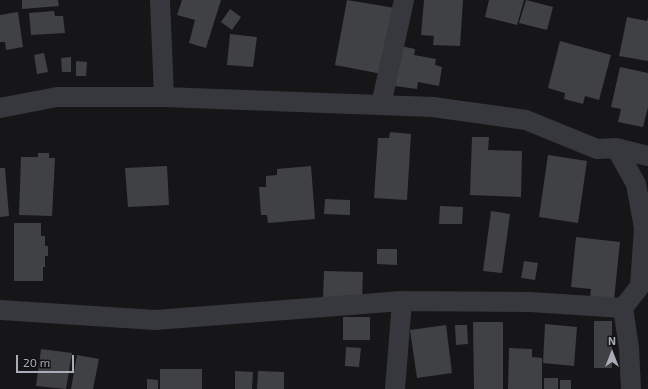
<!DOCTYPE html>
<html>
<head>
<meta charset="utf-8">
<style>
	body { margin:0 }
	#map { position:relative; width:648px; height:389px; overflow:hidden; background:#161618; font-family:"Exo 2",sans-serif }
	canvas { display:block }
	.north { position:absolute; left:592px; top:333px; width:40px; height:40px; -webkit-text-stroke:3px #111113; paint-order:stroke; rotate:0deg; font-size:11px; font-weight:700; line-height:16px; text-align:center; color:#a8adb8 }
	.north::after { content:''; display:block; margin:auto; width:14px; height:18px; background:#a8adb8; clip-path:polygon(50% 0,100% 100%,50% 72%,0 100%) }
	.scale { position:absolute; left:16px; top:355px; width:58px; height:18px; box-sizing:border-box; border:2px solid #a8adb8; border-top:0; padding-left:5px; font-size:12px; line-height:14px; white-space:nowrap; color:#a8adb8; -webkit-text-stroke:3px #111113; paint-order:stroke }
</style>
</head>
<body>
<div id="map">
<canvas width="648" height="389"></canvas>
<div class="north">N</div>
<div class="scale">20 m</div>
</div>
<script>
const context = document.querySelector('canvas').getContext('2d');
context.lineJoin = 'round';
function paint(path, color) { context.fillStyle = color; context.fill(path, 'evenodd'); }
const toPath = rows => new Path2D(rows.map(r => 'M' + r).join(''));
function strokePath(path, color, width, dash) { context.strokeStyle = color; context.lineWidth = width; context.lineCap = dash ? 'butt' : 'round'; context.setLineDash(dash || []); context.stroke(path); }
paint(toPath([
	[22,0,58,0,59,6,22,9],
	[182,0,221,0,206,48,189,43,195,20,177,15],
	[347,0,395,8,382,74,335,65],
	[424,0,463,0,460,46,433,45,434,36,421,35],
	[489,0,524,0,517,25,485,17],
	[526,0,553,7,547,30,519,23],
	[230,9,241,17,232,30,221,22],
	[54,11,55,16,63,16,65,33,31,35,29,13],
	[18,12,23,47,6,50,5,42,0,42,0,15],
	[627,17,647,21,648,18,648,61,619,56],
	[230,34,257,37,253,67,227,65],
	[560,41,611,55,599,100,585,96,583,104,564,99,565,93,548,88],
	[401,46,415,49,414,55,436,59,435,65,442,67,439,86,418,82,417,89,395,86],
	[44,53,48,72,37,74,34,55],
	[71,57,71,72,62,72,61,58],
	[76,61,87,62,86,76,76,76],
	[620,67,648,73,648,107,643,127,618,122,621,109,611,107],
	[390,132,411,134,407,200,374,198,378,138,389,138],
	[472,137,489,137,488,150,522,151,521,197,470,195],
	[38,153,49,153,49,158,55,158,52,216,19,215,21,157,38,157],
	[548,155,587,161,578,223,539,217],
	[167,166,169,205,128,207,125,168],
	[311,166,315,219,268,223,267,215,261,215,259,187,266,187,266,176,277,175,277,169],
	[0,168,5,168,9,216,0,217],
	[325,199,350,200,350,215,324,214],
	[440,206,463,207,462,224,439,224],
	[491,211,510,214,502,273,483,271],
	[14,223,41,223,41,236,45,236,45,246,48,246,48,256,45,256,45,267,43,267,43,281,14,281],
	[576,237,620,242,614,300,590,298,591,289,571,287],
	[377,249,397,249,397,265,377,264],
	[524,261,538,263,535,280,521,278],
	[324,271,363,272,362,300,323,299],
	[343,317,370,317,370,340,343,340],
	[594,321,612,321,612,368,594,368],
	[473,322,503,322,503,389,474,389],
	[545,324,577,327,574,366,543,363],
	[446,325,452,373,417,378,410,330],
	[455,325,467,325,468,344,456,345],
	[346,347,361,348,359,367,345,366],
	[509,348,532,349,532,357,542,358,542,389,508,389],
	[41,349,72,353,66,389,36,386],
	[77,355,99,359,93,389,71,389],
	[160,369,202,369,202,389,160,389],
	[235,371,253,372,252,389,235,389],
	[258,371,284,372,284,389,257,389],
	[544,378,558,378,558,389,544,389],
	[147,379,158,380,158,389,147,389],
	[560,380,571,380,571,389,560,389]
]), '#404145');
strokePath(toPath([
	[160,0,164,97],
	[381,105,404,0],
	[0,108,57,97,164,97,433,107,526,120,597,149,616,148,648,156],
	[616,148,636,184,644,228,640,286,623,308,629,348,631,389],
	[0,310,155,320,402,301],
	[395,389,402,301,530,302,623,308]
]), '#37383d', 20);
</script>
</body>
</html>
